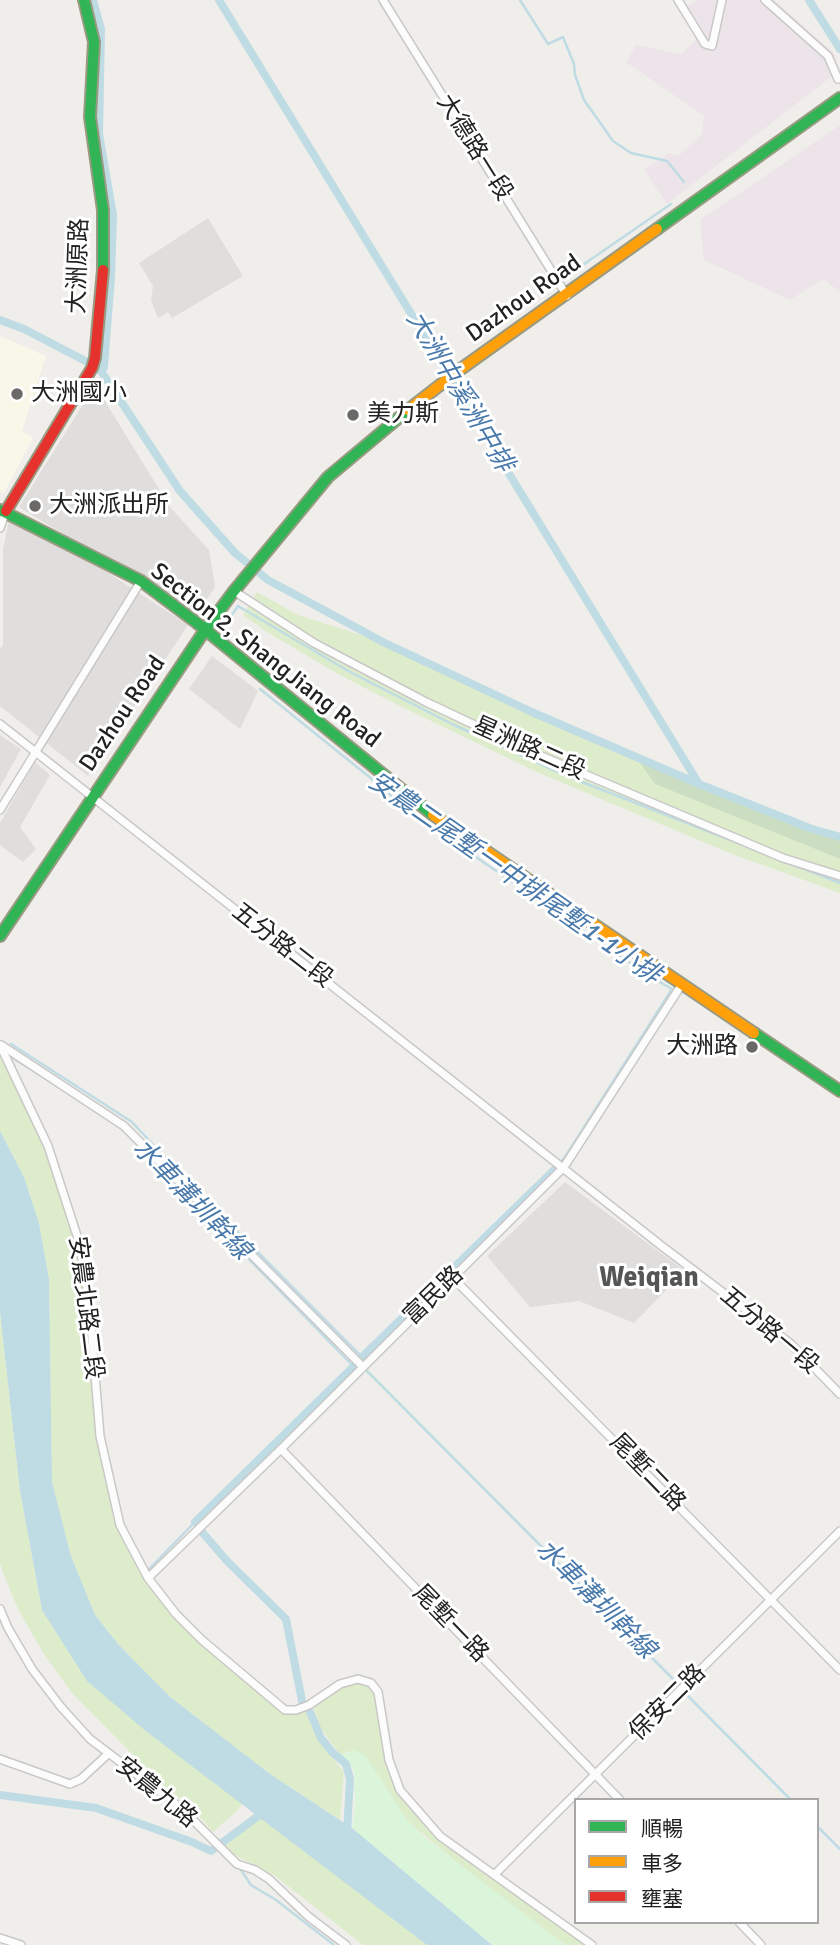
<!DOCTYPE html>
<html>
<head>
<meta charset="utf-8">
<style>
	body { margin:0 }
	#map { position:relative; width:840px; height:1945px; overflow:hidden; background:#f0eeeb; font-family:Signika,"Noto Sans TC",sans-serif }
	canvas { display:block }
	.legend { position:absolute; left:574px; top:1798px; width:245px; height:126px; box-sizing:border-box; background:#fff; border:2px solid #a7a7a7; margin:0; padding:9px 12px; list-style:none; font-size:21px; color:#222 }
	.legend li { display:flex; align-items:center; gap:14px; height:35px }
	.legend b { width:35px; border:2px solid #a7a7a7 }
</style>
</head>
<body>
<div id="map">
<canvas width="840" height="1945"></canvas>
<ul class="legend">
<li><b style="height:9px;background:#30b455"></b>順暢</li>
<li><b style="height:9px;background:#ff9f0a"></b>車多</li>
<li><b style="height:9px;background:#e5322d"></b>壅塞</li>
</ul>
</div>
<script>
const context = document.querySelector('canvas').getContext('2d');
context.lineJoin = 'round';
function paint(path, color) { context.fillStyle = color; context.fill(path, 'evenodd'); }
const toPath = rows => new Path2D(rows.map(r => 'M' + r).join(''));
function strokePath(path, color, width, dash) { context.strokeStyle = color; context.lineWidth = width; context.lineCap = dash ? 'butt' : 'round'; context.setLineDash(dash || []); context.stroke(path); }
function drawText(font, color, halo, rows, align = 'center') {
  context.font = font + ' Signika,"Noto Sans TC",sans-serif'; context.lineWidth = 6; context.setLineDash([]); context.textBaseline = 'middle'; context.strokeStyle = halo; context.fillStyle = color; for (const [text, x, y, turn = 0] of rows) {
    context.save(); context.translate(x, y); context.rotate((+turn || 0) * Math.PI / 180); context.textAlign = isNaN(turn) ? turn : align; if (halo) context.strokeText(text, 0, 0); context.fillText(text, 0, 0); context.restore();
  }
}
paint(toPath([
	[208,218,243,276,172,318,168,312,158,318,151,300,153,286,139,263],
	[95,385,170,507,209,550,215,587,196,616,19,507],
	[9,520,104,570,188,625,88,776,0,706,0,649,3,645,3,550],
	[212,656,258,691,240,729,189,689],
	[0,735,21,749,0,787],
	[35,762,50,775,20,827,36,849,23,862,0,845,0,823],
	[565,1182,685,1271,634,1323,579,1301,530,1307,487,1256]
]), '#dfdedc');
paint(toPath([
	[699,0,774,0,833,52,840,70,667,204,644,170,669,153,678,156,702,134,704,116,626,62,636,45,681,54,704,32,687,5],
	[840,125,840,292,823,279,790,300,704,260,700,220]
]), '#ede4e9');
paint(toPath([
	[0,336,46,356,22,431,33,438,4,493,0,492]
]), '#f8f7e8');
paint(toPath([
	[257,592,298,615,383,642,534,713,635,756,655,784,840,859,840,893,732,854,539,773,404,708,338,674,267,632,243,615],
	[0,1057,48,1146,80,1245,100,1436,120,1525,148,1578,176,1614,285,1710,305,1707,313,1729,324,1748,344,1772,340,1820,270,1774,169,1696,118,1644,95,1615,71,1556,52,1482,49,1279,39,1223,24,1177,0,1131],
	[0,1312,20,1491,42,1610,148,1732,241,1803,241,1807,213,1832,193,1809,149,1774,138,1760,72,1693,44,1654,18,1609,2,1570,0,1563],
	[358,1679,371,1683,378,1692,382,1724,400,1790,440,1836,592,1945,566,1945,501,1899,406,1820,380,1778,348,1751,340,1755,320,1727,312,1703],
	[255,1813,427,1945,363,1945,274,1875,233,1854,221,1841]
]), '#ddeccb');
paint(toPath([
	[635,756,812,829,840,837,840,859,655,784]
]), '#cbdec1');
paint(toPath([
	[354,1750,365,1755,407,1820,428,1840,565,1945,492,1945,352,1828,355,1806,354,1770,340,1755]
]), '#daf5da');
paint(toPath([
	[0,1131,24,1177,39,1223,49,1279,52,1482,71,1556,95,1615,118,1644,169,1696,270,1774,352,1828,492,1945,427,1945,147,1732,87,1681,42,1610,20,1491,0,1312]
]), '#bfdbe3');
strokePath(toPath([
	[520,0,548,44,563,37,574,64,575,75,584,100,613,141,631,153,667,161,684,182],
	[535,238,561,280,671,204],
	[221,631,238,606,350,672,452,724,567,776,840,883],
	[260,689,388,792,397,803,651,977,672,989,565,1157,555,1169],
	[11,1044,132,1122,186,1180,362,1357],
	[11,1057,53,1083],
	[120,1127,353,1366],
	[366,1370,676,1682],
	[149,1569,195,1522],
	[683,1691,791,1800],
	[817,1826,840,1849],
	[239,1867,251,1885,276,1900,334,1945]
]), '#bfdbe3', 2.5);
strokePath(toPath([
	[93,0,101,29,99,134,113,215,111,277,104,367,101,371,180,491,235,553,268,580,383,642,534,713,699,784,812,829,840,837],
	[219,0,699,784],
	[809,0,840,49],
	[0,320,24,329,95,366],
	[362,1357,555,1169],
	[195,1522,354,1366],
	[202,1532,227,1561,286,1619,302,1701],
	[310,1712,321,1738,332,1752,346,1764,350,1779,347,1832],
	[0,1795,96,1808,192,1842,211,1851,265,1811]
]), '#bfdbe3', 8);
const street = toPath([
	[383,0,567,296],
	[678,0,705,44,712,46,722,0],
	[765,0,828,56,838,79],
	[0,528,6,511],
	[234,591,314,643,426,702,532,752,783,858,840,876],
	[0,724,663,1247,791,1344,840,1394],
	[0,810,141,581],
	[0,1045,48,1146,80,1245,89,1301,100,1436,120,1525,148,1578,176,1614,202,1640,285,1710,296,1710,309,1705,340,1684,358,1679,371,1683,378,1692,389,1760,400,1790,440,1836,592,1945],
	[1,1045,124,1126,362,1366],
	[453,1278,840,1670],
	[281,1449,620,1800],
	[148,1578,281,1449,564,1167,682,984],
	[0,1609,8,1628,32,1669,61,1707,90,1739,181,1808,237,1864,255,1870,269,1879,309,1917,346,1945],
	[0,1759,70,1784,81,1779,108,1754],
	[495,1874,840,1531],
	[739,1922,761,1945],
	[0,1938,21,1945]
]);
const fast = toPath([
	[84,0,94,42,90,117,103,210,103,270],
	[657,229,840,98],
	[0,510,141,581,197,623,433,815],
	[0,936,205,630,234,591,328,477,408,410],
	[754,1033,840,1091]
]);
const slow = toPath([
	[408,410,458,371,657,229],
	[433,815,754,1033]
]);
const jam = toPath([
	[6,511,92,368,95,358,103,270]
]);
strokePath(street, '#c9c8c7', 10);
strokePath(fast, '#999a82', 14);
strokePath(slow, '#999a82', 14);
strokePath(jam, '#999a82', 14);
strokePath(street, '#fdfcfc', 7);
strokePath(fast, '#30b455', 10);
strokePath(slow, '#ff9f0a', 10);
strokePath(jam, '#e5322d', 10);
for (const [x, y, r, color] of [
	[17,394,7,"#6a6968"],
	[353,415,7,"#6a6968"],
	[35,506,7,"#6a6968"],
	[752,1047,7,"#6a6968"]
]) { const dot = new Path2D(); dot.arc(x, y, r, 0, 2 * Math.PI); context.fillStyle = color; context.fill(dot); strokePath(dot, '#fff', 2.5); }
drawText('24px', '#222', '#fff', [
	["大德路一段",474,148,58],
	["大洲原路",79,266,-88],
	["Dazhou Road",524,299,-35],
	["Section 2, ShangJiang Road",265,656,38],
	["Dazhou Road",123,714,-56],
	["星洲路二段",529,749,24],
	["五分路二段",282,946,38],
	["富民路",434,1296,-44],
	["安農北路二段",85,1308,83],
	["五分路一段",769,1331,40],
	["尾塹二路",647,1473,46],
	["尾塹一路",450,1624,46],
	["保安二路",668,1703,-45],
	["安農九路",156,1793,39]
]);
drawText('24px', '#222', '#fff', [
	["大洲國小",31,394],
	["美力斯",367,415],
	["大洲派出所",49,506],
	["大洲路",738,1047,"right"]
], 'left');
drawText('italic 26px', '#4a7aab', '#fff', [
	["大洲中溪洲中排",459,392,59],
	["安農二尾塹一中排尾塹1-1小排",514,879,35],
	["水車溝圳幹線",191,1200,46],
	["水車溝圳幹線",595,1600,45]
]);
drawText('bold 28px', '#555', '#fff', [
	["Weiqian",649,1279]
]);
</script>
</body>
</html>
